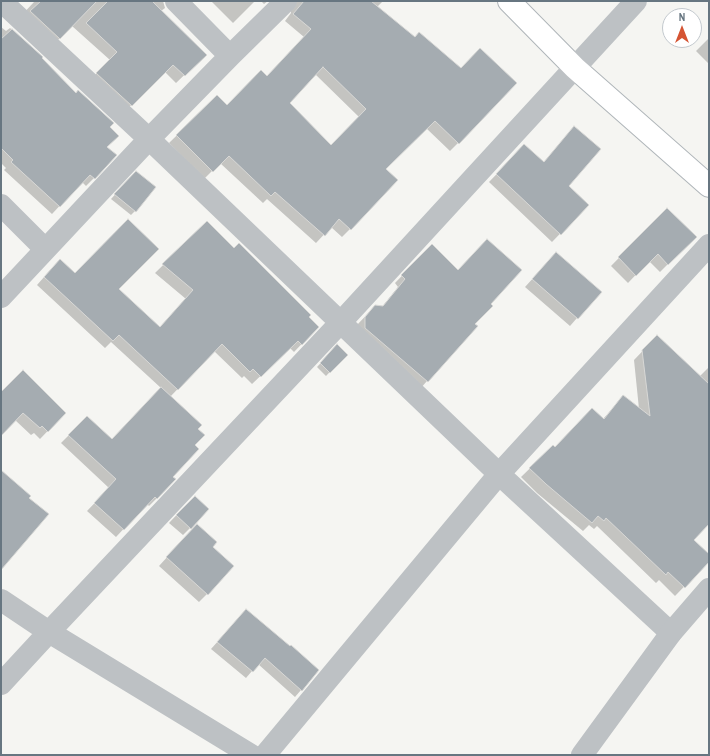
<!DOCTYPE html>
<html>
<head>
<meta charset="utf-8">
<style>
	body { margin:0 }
	#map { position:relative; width:710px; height:756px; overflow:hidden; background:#f5f5f2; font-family:"Archivo Narrow",sans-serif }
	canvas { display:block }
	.frame { position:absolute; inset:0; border:2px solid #677681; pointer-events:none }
	.north { position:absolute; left:662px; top:8px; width:40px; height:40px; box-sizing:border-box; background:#fff; border:1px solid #c2c8cd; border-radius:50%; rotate:0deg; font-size:11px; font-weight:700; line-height:16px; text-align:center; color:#677681 }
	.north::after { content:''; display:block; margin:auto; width:14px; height:18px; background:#d55433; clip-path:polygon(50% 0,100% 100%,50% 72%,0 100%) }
</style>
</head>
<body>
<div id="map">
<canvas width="710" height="756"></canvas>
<div class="frame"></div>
<div class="north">N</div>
</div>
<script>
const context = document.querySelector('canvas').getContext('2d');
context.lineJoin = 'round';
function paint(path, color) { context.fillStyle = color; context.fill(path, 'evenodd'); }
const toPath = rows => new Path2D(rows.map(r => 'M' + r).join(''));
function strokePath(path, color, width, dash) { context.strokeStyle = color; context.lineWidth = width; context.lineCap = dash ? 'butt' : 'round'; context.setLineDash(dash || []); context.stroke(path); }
paint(toPath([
	[33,1,163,1,165,8,161,11,205,55,176,83,165,72,123,113,89,81,110,60,72,26,52,46,20,17,34,2],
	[211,1,255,1,233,23],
	[261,1,268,1,264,4],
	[288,1,383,1,377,7,458,143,450,151,426,128,385,169,396,180,350,229,342,237,331,227,316,243,267,199,263,203,220,163,204,179,169,143,217,96,227,106,267,77,304,37,285,21,291,13,290,6],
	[315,74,359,117,331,146,289,103],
	[1,27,6,31,10,28,42,57,41,58,109,127,106,148,94,178,86,186,82,182,52,214,4,170,6,168,1,163],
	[709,38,709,64,696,51],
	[567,135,567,186,588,205,552,242,489,182,524,146,543,163],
	[136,172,135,211,131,215,111,199],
	[667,209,695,237,660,272,649,261,628,283,611,266],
	[207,222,234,249,318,327,294,352,290,348,252,384,244,376,242,378,214,351,170,397,197,429,194,445,157,498,149,506,147,504,116,537,87,511,109,488,61,443,87,417,112,440,161,388,111,342,105,348,37,285,52,268,75,274,117,289,160,328,186,299,155,273],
	[432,245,489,304,427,381,420,389,357,325,375,306,382,307,398,287,395,283],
	[556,253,577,318,570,326,525,287],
	[657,336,700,376,709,367,709,523,693,540,709,555,709,561,675,596,659,580,656,583,597,526,594,529,589,525,583,531,537,493,521,477,553,446,555,448,603,419,623,397,639,409,634,360],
	[337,346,346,355,326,376,317,367],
	[1,393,65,413,40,439,34,433,31,435,15,420,1,435],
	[187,504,190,528,183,535,169,523],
	[189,533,211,547,207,594,199,602,159,566],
	[246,610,301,690,295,697,258,664,246,678,211,649]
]), '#0003');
const building = toPath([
	[41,1,97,1,60,39,30,11,41,1],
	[108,1,152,1,207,55,185,76,173,65,132,106,96,73,117,52,86,23,108,1],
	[304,1,371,1,415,37,419,32,461,68,480,48,517,83,459,144,435,121,386,169,398,180,351,230,339,219,325,236,275,192,271,196,229,156,213,172,176,135,217,95,227,105,261,70,267,76,311,29,293,14,304,1],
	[323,67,366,109,331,145,290,103,323,67],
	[12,29,43,57,42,58,76,93,78,90,114,123,110,127,119,136,107,147,117,155,95,179,90,175,60,207,11,162,13,160,1,148,1,39,12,29],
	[574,126,601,149,569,186,589,205,561,235,496,174,524,144,544,162,574,126],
	[136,171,156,187,136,212,114,194,136,171],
	[667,208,697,237,668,265,658,254,636,276,618,257,667,208],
	[128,219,159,249,119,289,160,327,193,290,162,264,207,221,234,248,239,243,311,315,309,317,319,327,302,345,298,341,261,377,253,369,250,372,222,344,178,390,119,335,113,341,44,277,60,259,75,273,128,219],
	[487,239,522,270,491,304,493,306,475,324,478,326,428,382,365,328,365,317,375,305,383,306,405,279,401,275,432,244,458,270,487,239],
	[556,252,602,292,578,319,532,279,556,252],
	[657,335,709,384,709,524,694,540,709,554,709,562,685,588,668,572,666,575,606,518,604,521,598,516,592,523,546,484,529,468,553,445,555,447,592,408,604,419,623,395,650,416,642,350,657,335],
	[337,344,348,355,330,373,320,363,337,344],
	[23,370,66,413,48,432,42,426,40,428,23,413,1,436,1,392,23,370],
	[161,387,202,425,198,429,205,435,195,445,199,449,173,477,176,479,157,499,155,497,124,530,94,503,116,479,68,435,87,416,112,439,161,387],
	[1,470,31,496,29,498,49,514,1,570,1,470],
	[195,496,209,509,191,529,176,515,195,496],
	[197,524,217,542,213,547,234,566,208,595,166,557,197,524],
	[246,609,290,646,291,645,319,670,302,691,265,658,253,672,217,642,246,609]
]);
paint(building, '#a5acb1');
strokePath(building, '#d7d7d5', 1);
const secondary = toPath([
	[509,1,575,68,709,186]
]);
strokePath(secondary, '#afb5b9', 24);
strokePath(toPath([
	[1,1,149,139,499,474,671,633],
	[176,1,230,56],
	[1,205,45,249],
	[1,297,149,139,230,56,286,1],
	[1,600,49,632,251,755],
	[1,684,49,632,341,322,636,1],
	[265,755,499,474,709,245]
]), '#bdc1c4', 22);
strokePath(toPath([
	[582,755,671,633,709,589]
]), '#bdc1c4', 22);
strokePath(secondary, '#fff', 22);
</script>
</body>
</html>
